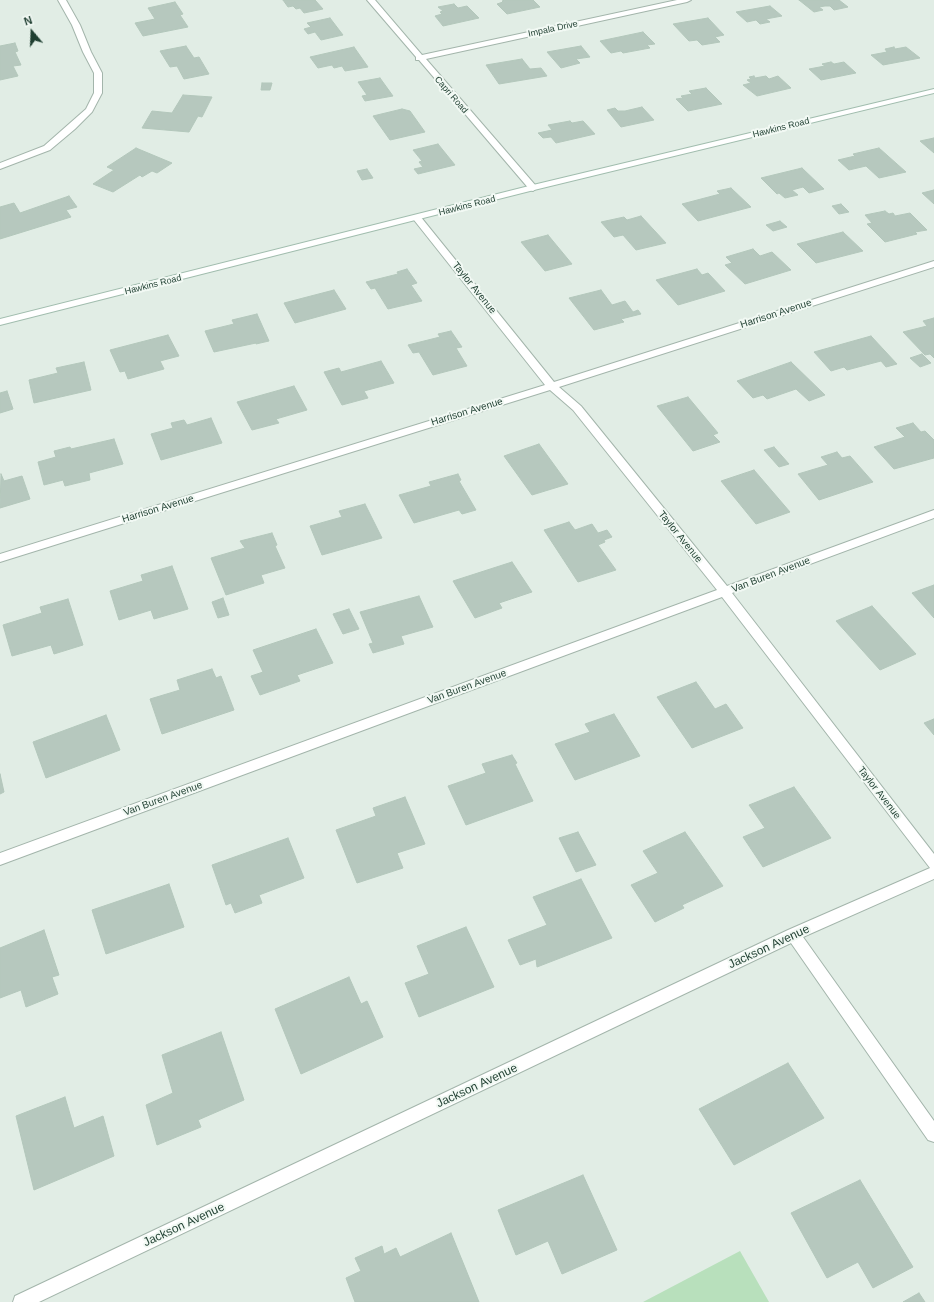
<!DOCTYPE html>
<html>
<head>
<meta charset="utf-8">
<style>
	body { margin:0 }
	#map { position:relative; width:934px; height:1302px; overflow:hidden; background:#e1ede5; font-family:Arial,sans-serif }
	canvas { display:block }
	.north { position:absolute; left:12px; top:12px; width:40px; height:40px; -webkit-text-stroke:3px #f2f9f4; paint-order:stroke; rotate:341deg; font-size:11px; font-weight:700; line-height:16px; text-align:center; color:#1f3f31 }
	.north::after { content:''; display:block; margin:auto; width:14px; height:18px; background:#1f3f31; clip-path:polygon(50% 0,100% 100%,50% 72%,0 100%) }
</style>
</head>
<body>
<div id="map">
<canvas width="934" height="1302"></canvas>
<div class="north">N</div>
</div>
<script>
const context = document.querySelector('canvas').getContext('2d');
context.lineJoin = 'round';
function paint(path, color) { context.fillStyle = color; context.fill(path, 'evenodd'); }
const toPath = rows => new Path2D(rows.map(r => 'M' + r).join(''));
function strokePath(path, color, width, dash) { context.strokeStyle = color; context.lineWidth = width; context.lineCap = dash ? 'butt' : 'round'; context.setLineDash(dash || []); context.stroke(path); }
function drawText(font, color, halo, rows, align = 'center') {
  context.font = font + ' Arial,sans-serif'; context.lineWidth = 4; context.setLineDash([]); context.textBaseline = 'middle'; context.strokeStyle = halo; context.fillStyle = color; for (const [text, x, y, turn = 0] of rows) {
    context.save(); context.translate(x, y); context.rotate((+turn || 0) * Math.PI / 180); context.textAlign = isNaN(turn) ? turn : align; if (halo) context.strokeText(text, 0, 0); context.fillText(text, 0, 0); context.restore();
  }
}
paint(toPath([
	[740,1251,769,1302,643,1302]
]), '#b8e0bc');
const building = toPath([
	[283,0,315,0,323,9,304,13,300,8,296,9,293,6,288,7,283,0],
	[505,0,533,0,540,7,507,14,497,4,503,2,502,1,505,0],
	[799,0,839,0,848,7,834,10,830,6,825,6,819,7,823,10,814,12,799,0],
	[175,2,183,14,180,15,188,27,143,36,135,23,155,19,148,8,175,2],
	[454,4,458,8,467,6,479,18,443,26,435,16,442,14,440,12,443,11,438,7,454,4],
	[770,6,782,16,766,19,770,22,760,24,756,20,747,22,736,12,770,6],
	[330,18,343,35,321,40,315,32,308,34,304,29,311,27,307,23,330,18],
	[708,18,724,35,715,37,720,42,702,45,697,40,689,41,673,24,708,18],
	[643,32,655,44,647,45,650,48,623,53,621,51,611,53,600,41,643,32],
	[15,43,18,51,15,52,21,65,13,66,18,76,0,80,0,46,15,43],
	[186,46,194,58,199,57,209,74,184,79,177,66,170,67,160,51,186,46],
	[581,46,590,57,576,59,580,63,561,68,547,52,581,46],
	[354,47,368,67,345,71,342,66,334,68,332,65,318,68,310,57,354,47],
	[894,47,895,49,906,47,920,58,883,65,871,55,887,52,885,49,894,47],
	[522,59,530,69,541,68,547,76,499,84,486,65,522,59],
	[831,62,834,64,844,62,856,73,821,80,809,69,825,66,822,64,831,62],
	[754,76,755,78,766,76,769,79,778,76,791,88,757,96,743,85,751,83,747,80,751,79,749,77,754,76],
	[380,78,393,96,365,101,362,96,367,95,358,82,380,78],
	[262,83,272,83,270,90,261,90,262,83],
	[706,88,722,104,688,111,676,99,683,98,681,96,692,94,689,91,706,88],
	[183,95,212,97,202,117,198,116,189,132,142,128,152,111,172,113,183,95],
	[642,107,654,120,621,127,607,110,615,108,618,111,625,111,642,107],
	[402,109,410,111,425,132,390,140,373,116,402,109],
	[570,121,572,123,583,121,595,134,556,143,551,137,543,138,538,133,552,130,548,125,570,121],
	[934,138,934,153,920,141,934,138],
	[438,144,455,165,418,174,414,169,423,167,419,162,422,161,413,150,438,144],
	[136,148,172,163,157,173,152,171,142,177,140,175,113,192,93,184,114,170,107,167,136,148],
	[879,148,906,172,879,178,866,166,849,170,838,160,855,156,853,154,879,148],
	[802,168,824,189,809,193,803,187,792,190,798,195,785,198,779,193,777,194,761,178,802,168],
	[367,169,373,178,362,180,357,171,367,169],
	[731,188,751,207,698,221,682,204,720,194,717,191,731,188],
	[934,190,934,204,922,193,934,190],
	[69,196,77,207,66,210,71,217,0,239,0,207,14,203,20,213,69,196],
	[841,204,849,212,839,214,832,206,841,204],
	[885,211,889,214,893,213,895,216,910,213,927,230,915,232,917,234,885,242,867,224,872,223,865,215,885,211],
	[641,216,666,243,636,250,623,235,614,237,601,222,624,217,627,220,641,216],
	[780,221,787,227,773,231,766,225,780,221],
	[843,232,863,251,816,263,797,244,843,232],
	[548,235,572,264,545,271,521,242,548,235],
	[753,249,760,256,772,252,791,270,745,284,725,265,732,263,726,257,753,249],
	[407,269,417,283,411,285,422,301,388,309,375,288,371,289,366,282,398,274,397,272,407,269],
	[697,269,702,275,708,273,725,291,678,305,656,280,697,269],
	[334,290,346,309,295,323,284,303,334,290],
	[601,290,612,305,625,301,633,312,638,310,641,314,621,319,624,322,594,330,569,298,601,290],
	[257,314,269,341,256,344,256,343,214,352,205,331,234,324,232,320,257,314],
	[934,318,934,358,930,354,925,355,903,332,927,326,923,321,934,318],
	[451,331,462,347,456,348,467,366,433,375,419,352,413,353,408,345,440,337,438,334,451,331],
	[168,335,179,356,160,361,164,369,128,379,125,371,120,372,110,350,168,335],
	[871,336,897,364,886,367,881,361,847,370,844,367,831,371,814,352,871,336],
	[922,354,931,363,920,367,910,358,922,354],
	[381,361,394,383,364,391,368,398,342,405,324,372,339,368,341,372,381,361],
	[84,362,91,390,34,403,29,380,58,373,56,368,84,362],
	[791,362,825,395,809,401,796,389,767,399,763,395,753,398,737,381,791,362],
	[294,386,307,410,276,419,279,423,252,430,237,402,294,386],
	[7,391,13,409,0,413,0,393,7,391],
	[688,397,718,433,713,435,720,442,693,451,657,406,688,397],
	[211,418,222,443,161,460,151,434,173,428,171,423,184,420,187,425,211,418],
	[913,423,921,432,925,431,934,440,934,458,894,469,874,447,905,437,896,428,913,423],
	[114,439,123,464,89,473,90,480,65,486,63,480,44,485,38,462,56,457,54,451,70,447,71,449,114,439],
	[539,444,568,484,532,495,504,456,539,444],
	[774,447,789,464,779,467,764,450,774,447],
	[837,452,842,458,850,456,873,482,819,500,798,474,828,465,821,457,837,452],
	[754,470,790,512,756,524,721,481,754,470],
	[1,474,4,481,22,476,30,499,0,508,1,474],
	[458,474,461,480,459,481,476,510,462,514,459,510,414,523,399,495,431,486,429,482,458,474],
	[365,504,382,538,322,555,310,526,342,517,339,511,365,504],
	[569,522,575,530,592,524,598,533,607,530,612,537,604,540,605,542,598,545,616,570,578,582,544,530,569,522],
	[272,533,277,545,275,546,285,568,261,575,264,583,226,595,211,558,245,548,240,541,272,533],
	[512,562,532,592,499,603,502,608,475,618,453,581,512,562],
	[172,566,188,609,154,619,151,610,119,620,110,591,143,581,141,575,172,566],
	[934,585,934,618,912,593,934,585],
	[419,596,433,627,401,636,404,644,373,653,369,644,373,643,360,612,419,596],
	[223,598,229,615,218,618,212,602,223,598],
	[68,599,83,645,54,654,51,645,12,656,3,625,42,613,40,607,68,599],
	[872,606,916,654,880,670,836,621,872,606],
	[349,609,359,629,343,634,333,614,349,609],
	[316,629,333,663,297,675,300,681,260,695,251,676,263,672,253,650,316,629],
	[212,669,216,678,221,676,234,710,162,734,150,699,180,690,177,680,212,669],
	[696,682,715,709,726,704,743,728,692,748,657,697,696,682],
	[614,714,640,756,575,780,555,744,590,732,585,724,614,714],
	[106,715,120,750,46,778,33,742,106,715],
	[934,719,934,735,924,723,934,719],
	[512,755,517,763,515,764,533,801,466,825,448,786,486,773,482,764,512,755],
	[0,774,4,792,0,794,0,774],
	[794,787,831,838,763,867,743,837,765,828,749,805,794,787],
	[405,797,425,844,397,853,403,868,357,883,336,830,376,816,373,808,405,797],
	[578,832,596,865,576,872,559,838,578,832],
	[685,832,723,886,682,905,684,908,655,922,631,885,658,873,643,851,685,832],
	[288,838,304,878,259,895,262,903,235,913,231,903,226,905,212,865,288,838],
	[581,879,612,938,537,967,536,959,520,965,508,940,547,925,533,897,581,879],
	[169,884,184,927,106,954,92,910,169,884],
	[466,927,494,987,419,1017,405,983,429,974,417,946,466,927],
	[44,930,59,975,52,977,58,994,26,1007,21,990,0,998,0,948,44,930],
	[349,977,361,1004,367,1001,383,1037,301,1074,275,1009,349,977],
	[221,1032,244,1100,198,1120,201,1127,157,1145,146,1105,173,1093,162,1055,221,1032],
	[788,1063,824,1118,734,1165,699,1109,788,1063],
	[65,1097,74,1128,103,1116,114,1156,34,1190,16,1116,65,1097],
	[583,1175,617,1250,562,1274,548,1241,516,1255,498,1210,583,1175],
	[860,1180,913,1267,873,1288,858,1262,827,1278,791,1213,860,1180],
	[451,1233,479,1302,355,1302,346,1278,361,1271,355,1258,382,1246,384,1254,396,1248,400,1257,451,1233],
	[919,1293,925,1302,903,1302,919,1293]
]);
paint(building, '#b6c8be');
strokePath(building, '#b3c7bb', 1);
const street = toPath([
	[58,0,66,0,80,25,91,52,102,73,102,93,92,112,75,129,50,150,0,169,0,163,44,146,86,109,94,93,94,73,83,52,72,25,58,0],
	[367,0,375,0,422,55,677,0,691,0,687,2,426,59,536,186,537,188,533,191,530,190,419,60,416,60,416,57,367,0],
	[417,215,420,216,554,382,934,261,934,267,559,387,581,406,727,586,934,510,934,518,732,593,934,854,934,879,803,937,934,1121,934,1142,928,1140,791,943,39,1302,13,1302,15,1296,788,930,930,868,722,597,0,865,0,853,717,590,573,410,550,390,0,562,0,554,545,385,414,220,413,218,417,215]
]);
const secondary = toPath([
	[934,89,934,93,534,190,0,325,0,319,533,185,934,89]
]);
strokePath(street, '#a3b5ab', 2);
strokePath(secondary, '#a1bdae', 2);
paint(street, '#fff');
paint(secondary, '#fff');
drawText('9px', '#1f3f31', '#f2f9f4', [
	["Impala Drive",553,29,-12],
	["Capri Road",451,95,49],
	["Hawkins Road",781,128,-14],
	["Hawkins Road",467,206,-14],
	["Hawkins Road",153,285,-14]
]);
drawText('10px', '#1f3f31', '#f2f9f4', [
	["Taylor Avenue",474,288,51],
	["Harrison Avenue",776,314,-18],
	["Harrison Avenue",467,412,-17],
	["Harrison Avenue",158,509,-17],
	["Taylor Avenue",680,537,51],
	["Van Buren Avenue",771,575,-21],
	["Van Buren Avenue",467,687,-20],
	["Taylor Avenue",879,793,52],
	["Van Buren Avenue",163,799,-20]
]);
drawText('12px', '#1f3f31', '#f2f9f4', [
	["Jackson Avenue",769,947,-25],
	["Jackson Avenue",477,1086,-25],
	["Jackson Avenue",184,1225,-25]
]);
</script>
</body>
</html>
